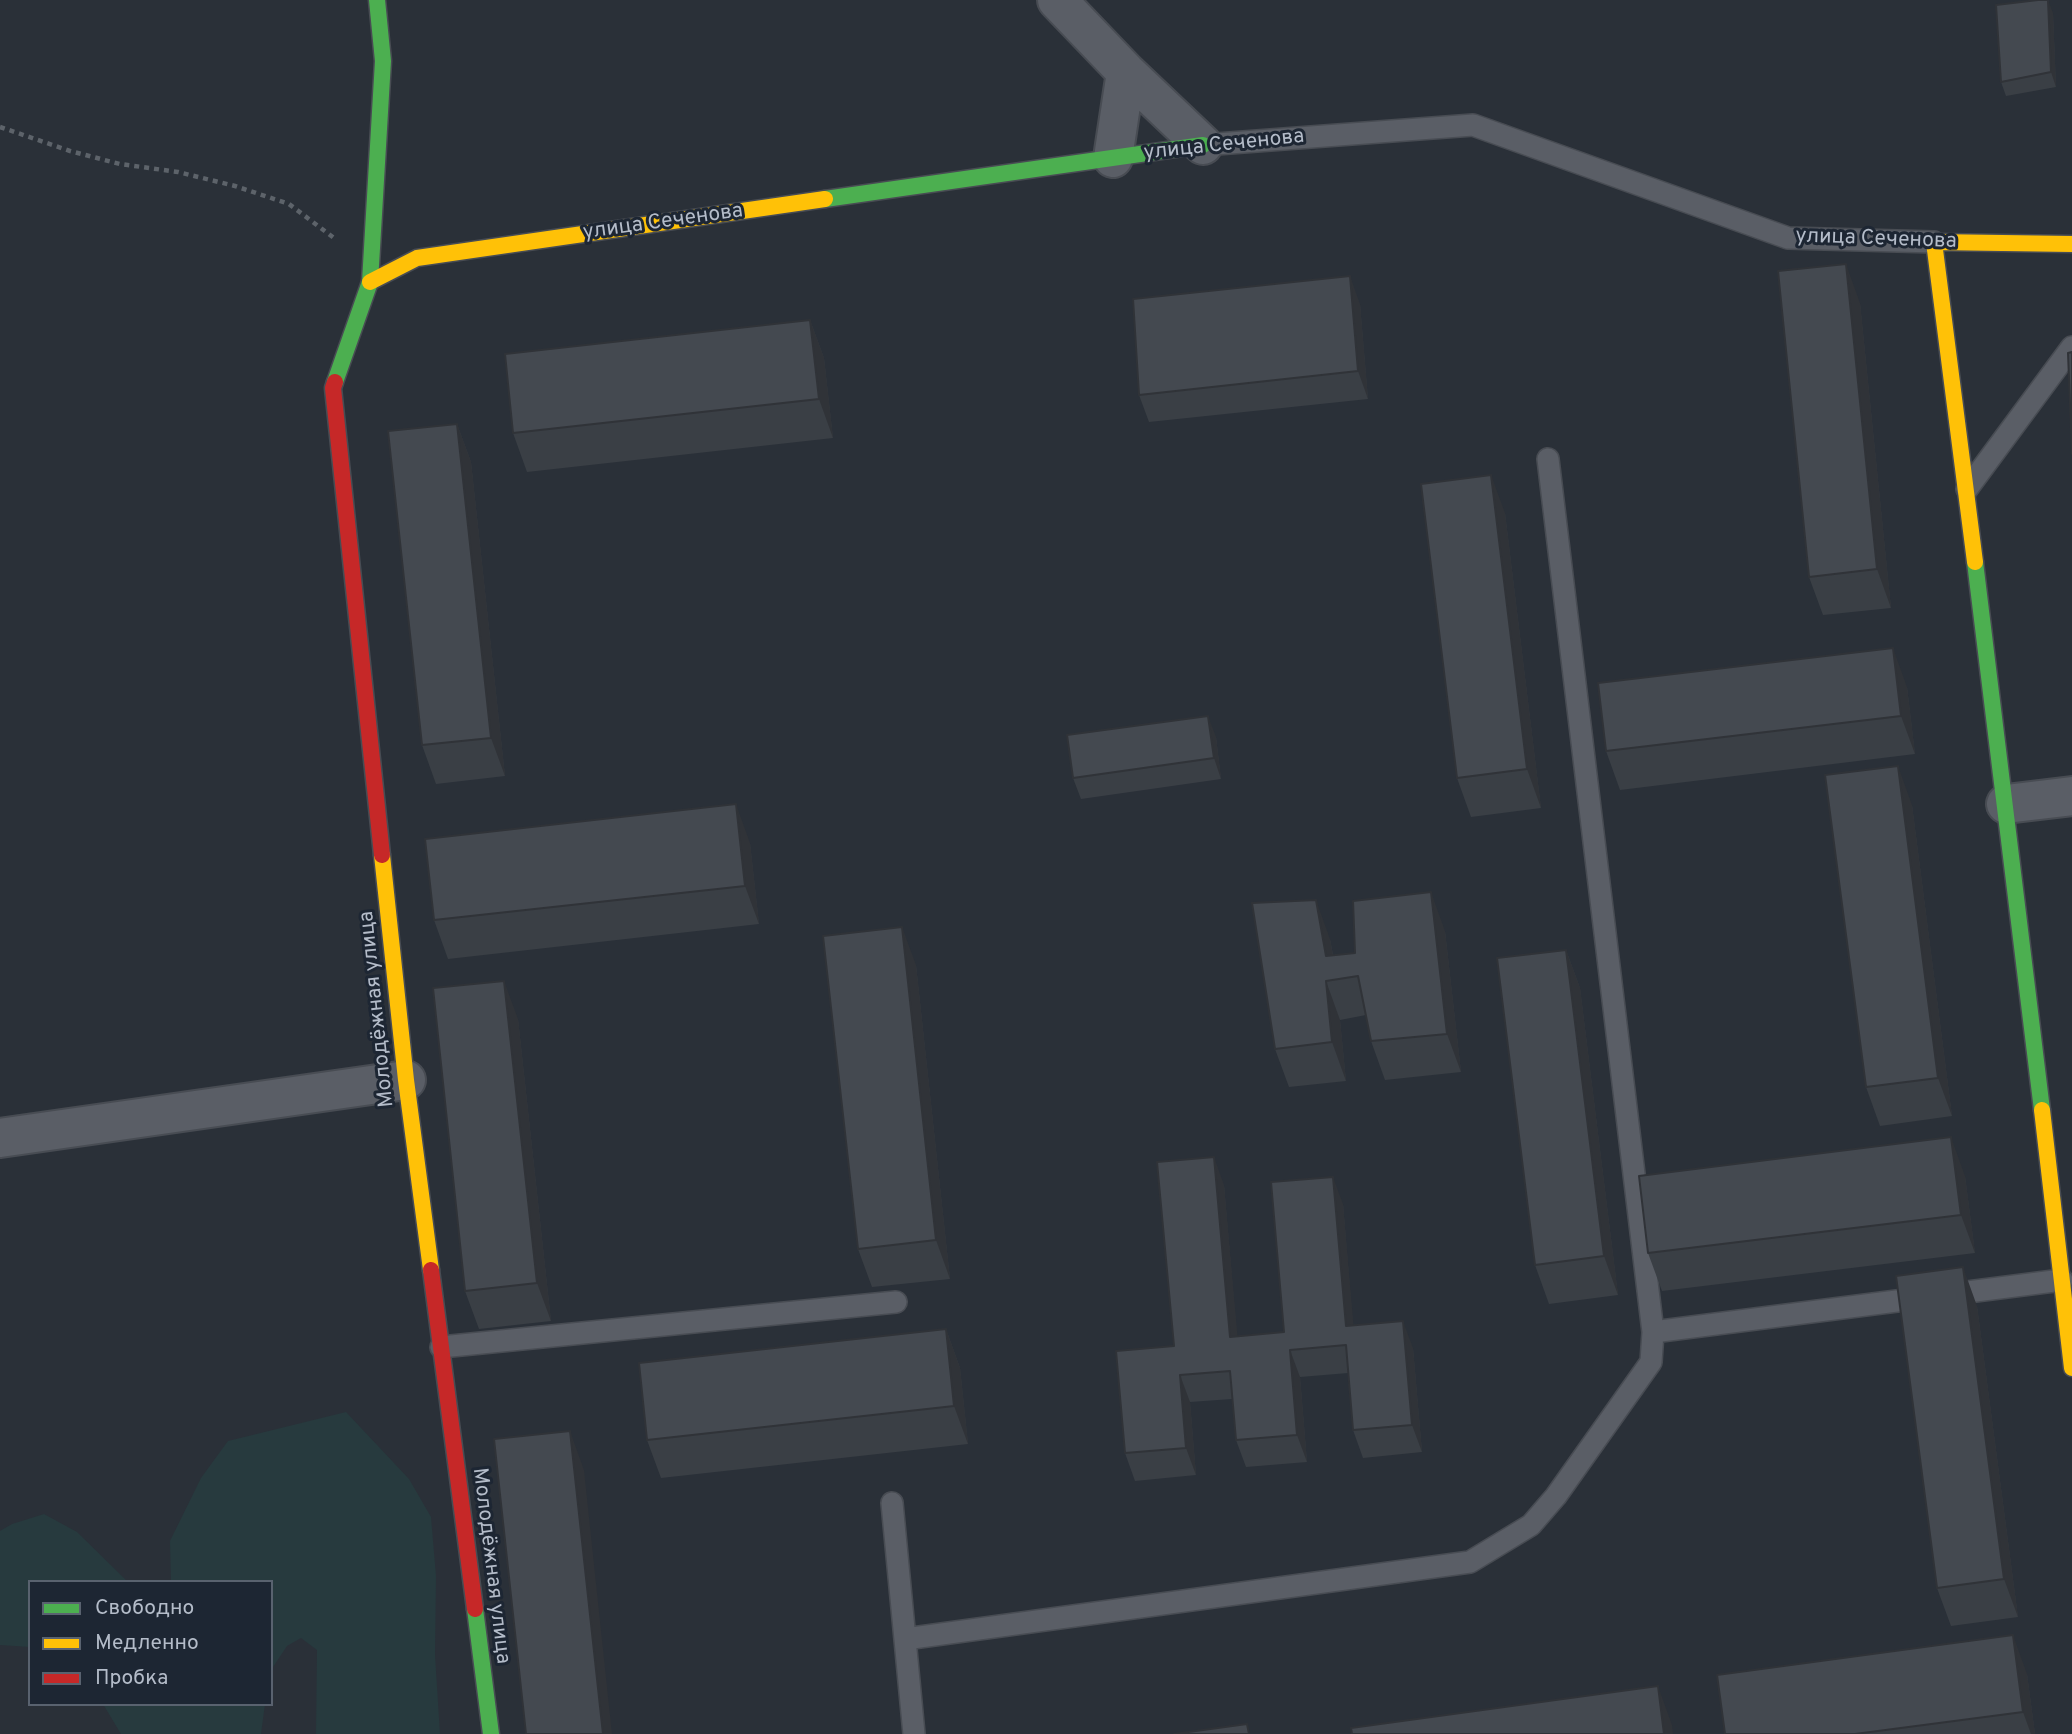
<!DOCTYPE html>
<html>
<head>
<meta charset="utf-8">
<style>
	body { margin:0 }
	#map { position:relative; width:2072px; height:1734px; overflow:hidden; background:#2a3038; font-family:Overpass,sans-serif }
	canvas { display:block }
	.legend { position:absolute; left:28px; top:1580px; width:245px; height:126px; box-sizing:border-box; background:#1d2633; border:2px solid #59626f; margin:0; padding:9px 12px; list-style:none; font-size:21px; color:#b4bcc9 }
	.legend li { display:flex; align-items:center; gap:14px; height:35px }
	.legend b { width:35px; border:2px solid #59626f }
</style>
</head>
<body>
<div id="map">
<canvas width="2072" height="1734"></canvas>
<ul class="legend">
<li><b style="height:9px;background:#4caf50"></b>Свободно</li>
<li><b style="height:9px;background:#ffc107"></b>Медленно</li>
<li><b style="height:9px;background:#c62828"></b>Пробка</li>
</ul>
</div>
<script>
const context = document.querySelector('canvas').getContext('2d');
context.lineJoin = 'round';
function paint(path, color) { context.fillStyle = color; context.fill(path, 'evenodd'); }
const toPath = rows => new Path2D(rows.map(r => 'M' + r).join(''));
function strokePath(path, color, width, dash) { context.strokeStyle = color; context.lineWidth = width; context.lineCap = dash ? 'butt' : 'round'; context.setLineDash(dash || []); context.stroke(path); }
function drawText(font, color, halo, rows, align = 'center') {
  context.font = font + ' Overpass,sans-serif'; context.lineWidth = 6; context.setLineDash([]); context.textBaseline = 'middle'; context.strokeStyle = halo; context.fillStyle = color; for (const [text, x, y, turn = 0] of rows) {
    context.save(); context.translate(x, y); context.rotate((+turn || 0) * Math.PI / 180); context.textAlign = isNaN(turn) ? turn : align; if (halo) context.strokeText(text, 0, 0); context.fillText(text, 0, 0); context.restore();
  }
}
paint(toPath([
	[346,1412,409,1479,431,1517,436,1576,435,1655,440,1734,316,1734,317,1650,301,1638,287,1646,271,1670,271,1582,171,1582,170,1541,201,1478,228,1441],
	[44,1514,77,1532,128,1582,30,1582,30,1647,0,1645,0,1531,12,1524],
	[103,1704,265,1704,261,1734,121,1734]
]), '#273a3e');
const lane = toPath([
	[1203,145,1473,125,1788,238,1934,242],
	[1548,459,1653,1332],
	[1967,489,2072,347],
	[441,1347,896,1302],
	[892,1503,914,1734],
	[905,1639,1470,1562,1531,1525,1556,1496,1651,1362,1653,1332,2062,1280]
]);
const street = toPath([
	[1057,0,1126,72,1203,145],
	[1113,158,1126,72],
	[2006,804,2072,796],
	[0,1138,406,1080]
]);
const fast = toPath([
	[825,199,1203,145],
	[335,382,370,282,383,61,377,0],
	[1975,562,2042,1110],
	[475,1609,491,1734]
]);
const slow = toPath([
	[370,282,417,258,825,199],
	[1975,562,1934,242,2072,244],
	[382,855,406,1080,431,1270],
	[2042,1110,2072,1368]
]);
const jam = toPath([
	[335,382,333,388,382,855],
	[431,1270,475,1609]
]);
strokePath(lane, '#484c53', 24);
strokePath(street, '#484c53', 42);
strokePath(fast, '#484c53', 19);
strokePath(slow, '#484c53', 19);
strokePath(jam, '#484c53', 19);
strokePath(toPath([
	[0,127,70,151,120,164,178,172,235,186,289,204,334,238]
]), '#5d636a', 4.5, [5, 5]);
strokePath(lane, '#5a5e66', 21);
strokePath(street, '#5a5e66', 38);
strokePath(fast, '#4caf50', 16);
strokePath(slow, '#ffc107', 16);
strokePath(jam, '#c62828', 16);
paint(toPath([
	[2053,13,2056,87,2006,96,2001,82],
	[1860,303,1891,608,1823,615,1809,577],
	[1360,304,1368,399,1149,422,1139,395],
	[810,320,824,358,833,438,527,472,513,433],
	[457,424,471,462,505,776,436,784,422,745],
	[1505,513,1541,808,1471,817,1457,778],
	[1907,687,1915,754,1620,790,1606,751],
	[1216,737,1221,779,1081,799,1073,778],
	[1912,805,1952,1116,1880,1126,1866,1087],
	[750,843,759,924,448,959,434,920],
	[1445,931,1461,1072,1385,1080,1371,1041,1366,1015,1340,1020,1346,1081,1289,1087,1275,1049,1330,939,1333,955,1355,953],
	[1566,950,1580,988,1618,1295,1549,1304,1535,1265],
	[916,965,950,1279,872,1287,858,1249],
	[518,1019,551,1321,479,1329,465,1291],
	[1965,1176,1975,1253,1662,1291,1648,1253],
	[1224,1185,1237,1336,1284,1332,1343,1204,1353,1325,1413,1348,1422,1452,1363,1458,1353,1430,1348,1373,1300,1377,1307,1462,1246,1467,1236,1440,1232,1399,1190,1402,1196,1475,1135,1481,1125,1453,1174,1346],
	[1977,1306,2018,1617,1951,1626,1937,1588],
	[946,1329,960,1368,968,1444,661,1478,647,1440],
	[2027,1674,2035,1734,1725,1734]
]), '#3a3f45');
paint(toPath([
	[2048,0,2053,13,2056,87,2051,72],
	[1846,264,1860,303,1891,608,1877,569],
	[1350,276,1360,304,1368,399,1358,371],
	[810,320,824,358,833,438,819,399],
	[457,424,471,462,505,776,491,738],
	[1491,475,1505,513,1541,808,1527,769],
	[1893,648,1907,687,1915,754,1901,716],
	[1208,716,1216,737,1221,779,1214,758],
	[1898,766,1912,805,1952,1116,1938,1078],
	[736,804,750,843,759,924,745,886],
	[1431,892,1445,931,1461,1072,1447,1034],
	[1316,900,1330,939,1337,979,1326,956],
	[902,927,916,965,950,1279,936,1240],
	[1566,950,1580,988,1618,1295,1604,1256],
	[504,981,518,1019,551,1321,537,1283],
	[1326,981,1340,1020,1346,1081,1332,1042],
	[1951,1137,1965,1176,1975,1253,1961,1215],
	[1214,1157,1224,1185,1240,1364,1230,1337],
	[1333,1177,1343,1204,1356,1354,1346,1326],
	[1963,1267,1977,1306,2018,1617,2004,1579],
	[1403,1321,1413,1348,1422,1452,1412,1425],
	[946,1329,960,1368,968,1444,954,1406],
	[1290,1350,1300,1377,1307,1462,1297,1435],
	[1180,1375,1190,1402,1196,1475,1186,1448],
	[570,1431,584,1470,612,1734,603,1734],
	[2013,1635,2027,1674,2035,1734,2031,1734,2023,1712],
	[1658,1686,1672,1725,1673,1734,1664,1734]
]), '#303338');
const building = toPath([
	[2038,0,2048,0,2051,72,2001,82,1996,5,2038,0],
	[1846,264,1877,569,1809,577,1778,271,1846,264],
	[1350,276,1358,371,1139,395,1133,299,1350,276],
	[810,320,819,399,513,433,505,354,810,320],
	[2072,352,2072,454,2068,353,2072,352],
	[457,424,491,738,422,745,388,431,457,424],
	[1491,475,1527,769,1457,778,1421,484,1491,475],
	[1893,648,1901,716,1606,751,1598,683,1893,648],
	[1208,716,1214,758,1073,778,1067,735,1208,716],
	[1898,766,1938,1078,1866,1087,1825,775,1898,766],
	[736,804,745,886,434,920,425,839,736,804],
	[1431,892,1447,1034,1371,1041,1358,976,1326,981,1332,1042,1275,1049,1252,903,1316,900,1326,956,1355,953,1353,901,1431,892],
	[902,927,936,1240,858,1249,823,936,902,927],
	[1566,950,1604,1256,1535,1265,1497,958,1566,950],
	[504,981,537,1283,465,1291,433,988,504,981],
	[1951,1137,1961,1215,1648,1253,1639,1176,1951,1137],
	[1214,1157,1230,1337,1284,1332,1271,1182,1333,1177,1346,1326,1403,1321,1412,1425,1353,1430,1346,1345,1290,1350,1297,1435,1236,1440,1230,1371,1180,1375,1186,1448,1125,1453,1116,1351,1174,1346,1157,1162,1214,1157],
	[1963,1267,2004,1579,1937,1588,1896,1276,1963,1267],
	[946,1329,954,1406,647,1440,639,1363,946,1329],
	[570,1431,603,1734,526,1734,494,1439,570,1431],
	[2013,1635,2023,1712,1855,1734,1725,1734,1717,1675,2013,1635],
	[1658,1686,1664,1734,1352,1734,1351,1728,1658,1686],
	[1247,1724,1249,1734,1174,1734,1247,1724]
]);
paint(building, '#444950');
strokePath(building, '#303338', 2);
drawText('21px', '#b4bcc9', '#1d2633', [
	["улица Сеченова",1224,146,-6],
	["улица Сеченова",663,223,-8],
	["улица Сеченова",1876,240,2],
	["Молодёжная улица",378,1009,-96],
	["Молодёжная улица",490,1566,83]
]);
</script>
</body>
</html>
